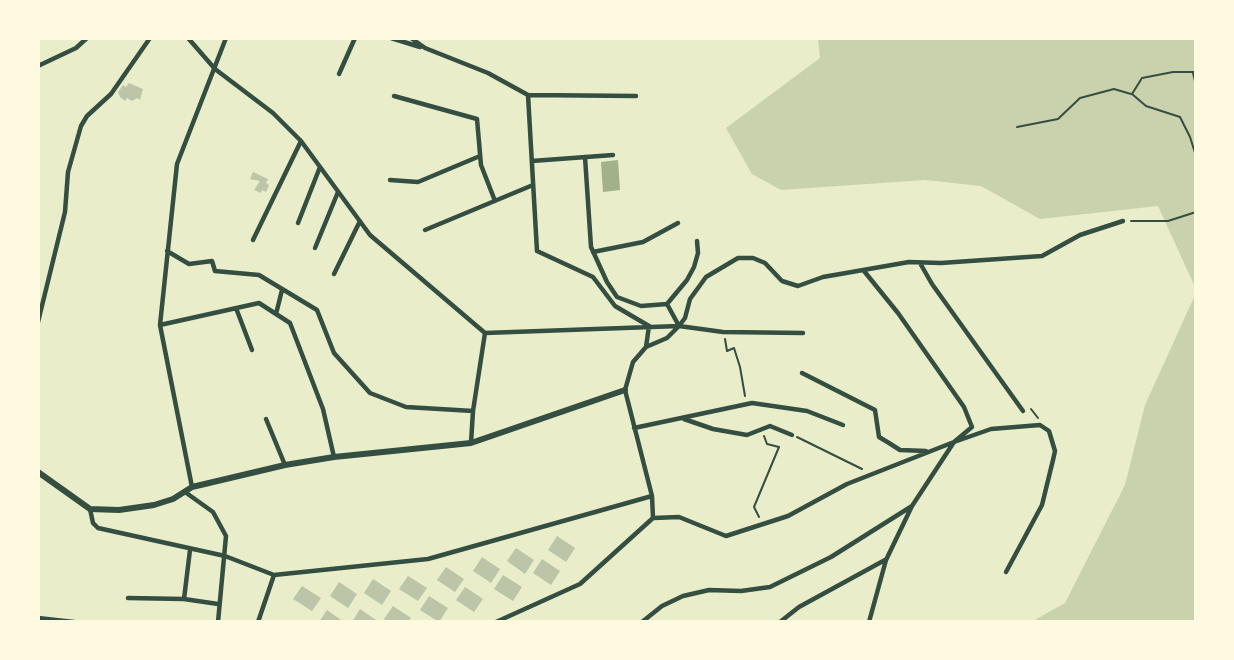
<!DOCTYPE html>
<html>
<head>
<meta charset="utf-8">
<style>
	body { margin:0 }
	#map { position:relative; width:1234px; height:660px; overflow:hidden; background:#e9edc9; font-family:Commissioner,sans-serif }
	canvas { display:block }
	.frame { position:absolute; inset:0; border:40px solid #fefae0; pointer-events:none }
</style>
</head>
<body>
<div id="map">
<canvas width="1234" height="660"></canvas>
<div class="frame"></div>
</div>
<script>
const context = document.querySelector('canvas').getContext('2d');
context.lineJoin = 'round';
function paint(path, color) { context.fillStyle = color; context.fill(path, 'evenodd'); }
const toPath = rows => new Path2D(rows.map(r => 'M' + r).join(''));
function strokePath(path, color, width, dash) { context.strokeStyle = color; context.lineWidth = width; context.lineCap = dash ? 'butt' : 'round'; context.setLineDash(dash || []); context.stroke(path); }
paint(toPath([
	[818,39,1195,39,1195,287,1158,206,1040,219,981,186,925,180,781,190,752,174,726,128,820,58],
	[1195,295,1195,621,1033,621,1065,603,1125,485,1145,405]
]), '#cad2ad');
paint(toPath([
	[618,160,620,190,603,192,601,162]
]), '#a3b18a');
paint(toPath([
	[129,83,143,89,140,100,137,98,132,101,127,98,125,101,120,97,118,92,123,85,126,87],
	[253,172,268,179,266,183,269,185,266,192,262,190,261,193,254,190,260,181,250,179],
	[557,536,575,548,566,562,548,550],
	[516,548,534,560,525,574,507,561],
	[482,557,500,569,491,583,473,571],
	[542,559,560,571,551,585,533,573],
	[446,567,464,579,455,592,437,580],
	[503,575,522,587,513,601,494,589],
	[408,576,427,588,418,601,399,589],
	[373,579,391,591,382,605,364,593],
	[339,582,357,594,348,608,330,596],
	[302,586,321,598,312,611,293,599],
	[465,587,483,599,474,612,456,600],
	[429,596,448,608,439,622,420,610],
	[393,606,411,618,408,622,387,622,384,619],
	[360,609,379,622,352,622],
	[327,610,344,622,319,622]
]), '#bcc5a7');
strokePath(toPath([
	[1196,72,1173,72,1142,78,1132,94,1146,106,1180,117,1190,137,1196,156],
	[1193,73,1196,85],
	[1017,127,1058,119,1080,98,1114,89,1131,94],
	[1131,221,1168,221,1196,212],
	[725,339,727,351,734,348,740,367,745,396],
	[1031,409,1038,418],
	[797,437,862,469],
	[759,517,754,507,779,447,767,444,764,436]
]), '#344e41', 2);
strokePath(toPath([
	[188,38,215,69,273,113,301,141,370,235,485,333,679,326,723,332,803,333],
	[391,38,420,47],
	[411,38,425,48,488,73,528,95,636,96],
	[38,66,76,48,87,38],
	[339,74,355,38],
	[528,95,537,251,593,277,615,306,649,326,646,347,633,362,625,390,652,496,653,518],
	[394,96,477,119,481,165,495,201],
	[585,157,591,247,607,282,617,297,641,306,667,304,687,280,694,267,698,253,697,241],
	[532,161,613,155],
	[390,180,418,182,480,156],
	[298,223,320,167],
	[425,230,533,185],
	[253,240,301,141],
	[315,248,338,192],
	[167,251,189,264,212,261,215,271,259,275,317,310,334,353,370,393,406,407,473,411,471,443],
	[593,252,643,242,678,223],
	[920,263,932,284,1023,411],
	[864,271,898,313,964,407,972,427,954,442,912,506,886,560,869,622],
	[334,274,360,221],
	[667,304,679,326],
	[236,308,252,350],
	[276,314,282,290],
	[38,322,65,212,68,172,81,126,87,116,111,94,150,38],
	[160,325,259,303,290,323,323,409,334,457],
	[646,347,667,338,679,326,685,318,690,299,706,277,738,258,753,258,765,263,782,281,798,286,823,277,909,262,941,263,1042,256,1080,235,1123,221],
	[802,373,875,410,879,437,889,443,900,450,926,451],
	[473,411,485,333],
	[266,419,285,465],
	[684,419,713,429,747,435,770,426,792,435],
	[634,428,752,403,807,411,843,425],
	[192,487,160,325,177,164,226,38],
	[185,492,213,512,226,536,218,622],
	[90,509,93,523,98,528,225,556,274,575,428,559,652,496],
	[128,598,184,599,218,604],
	[184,599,190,550],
	[38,618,74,622],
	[258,622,274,575],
	[496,622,580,584,653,518,679,517,726,536,788,516,847,484,954,442,991,429,1040,425,1049,431,1055,451,1053,460,1042,505,1006,572],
	[642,622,662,606,683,596,709,590,741,591,770,587,831,557,912,506],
	[780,622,799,607,885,560]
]), '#344e41', 4.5);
strokePath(toPath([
	[38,472,90,509,119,510,154,505,173,499,192,487,285,465,334,457,471,443,625,390]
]), '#344e41', 6);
</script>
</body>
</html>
